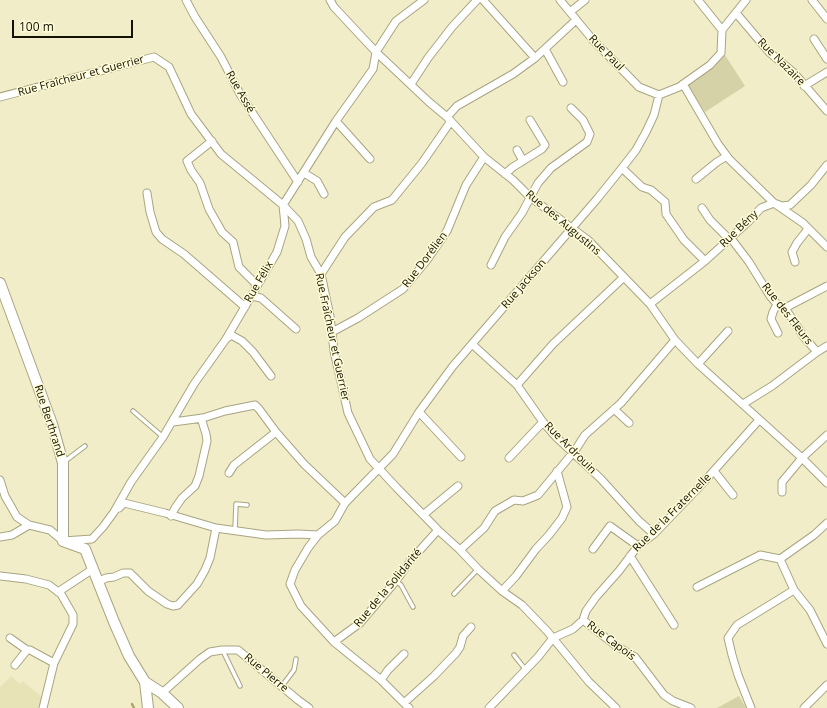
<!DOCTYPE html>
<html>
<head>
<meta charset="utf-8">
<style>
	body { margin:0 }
	#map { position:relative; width:827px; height:708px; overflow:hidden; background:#f1edc8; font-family:"Open Sans",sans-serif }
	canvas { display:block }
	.scale { position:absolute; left:12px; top:20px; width:121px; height:18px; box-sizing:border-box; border:2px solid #131205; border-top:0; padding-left:5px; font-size:12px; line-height:14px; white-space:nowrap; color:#131205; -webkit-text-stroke:3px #fefbd5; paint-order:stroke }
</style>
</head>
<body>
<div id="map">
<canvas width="827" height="708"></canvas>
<div class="scale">100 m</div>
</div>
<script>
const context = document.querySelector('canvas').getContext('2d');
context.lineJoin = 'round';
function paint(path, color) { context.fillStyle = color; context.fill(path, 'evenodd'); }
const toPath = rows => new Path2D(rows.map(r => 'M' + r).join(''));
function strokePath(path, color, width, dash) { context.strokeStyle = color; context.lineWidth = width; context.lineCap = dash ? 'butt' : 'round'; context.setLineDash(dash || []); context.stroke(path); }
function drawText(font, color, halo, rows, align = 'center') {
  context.font = font + ' "Open Sans",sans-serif'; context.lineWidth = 3; context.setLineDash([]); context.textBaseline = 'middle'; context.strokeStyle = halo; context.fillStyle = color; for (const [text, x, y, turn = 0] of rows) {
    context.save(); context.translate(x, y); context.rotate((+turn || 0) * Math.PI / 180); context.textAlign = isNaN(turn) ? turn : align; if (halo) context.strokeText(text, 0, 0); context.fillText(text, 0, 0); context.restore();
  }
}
paint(toPath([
	[11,676,20,684,23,681,42,697,38,708,0,708,0,687]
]), '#e7e3b6');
paint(toPath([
	[725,55,745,86,705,112,685,81],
	[739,696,746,708,717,708]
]), '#d5d2a8');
strokePath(toPath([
	[132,704,134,708]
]), '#aba464', 2.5);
const lane = toPath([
	[133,411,163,437],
	[64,462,85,446],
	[235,530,236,504,247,505],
	[396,581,401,585,413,607],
	[454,594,478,569],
	[223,651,240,686],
	[514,655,525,669],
	[282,686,294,670,296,659]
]);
const street = toPath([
	[186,0,195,17,221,57,240,94,298,182],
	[330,0,334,7,376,52,429,102,447,117,484,157,513,180,530,197,588,240,650,304,675,340,698,364,802,458,827,483],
	[483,0,535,58],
	[560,0,593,40,639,87,659,95],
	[698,0,722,30],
	[812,0,827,19],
	[570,12,585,0],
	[736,13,769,52,794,73,827,111],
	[814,39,827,59],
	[545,49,563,82],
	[411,84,428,58,452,27,477,0],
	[683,84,718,144,729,159,774,203,803,223,827,247],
	[804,86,827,72],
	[659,95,679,87,710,65,721,53,722,30,746,0],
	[0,97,154,57,169,67,191,114,221,154,283,205,298,221,306,239,311,257,321,274,330,316,334,351,348,413,370,459,397,488,438,530,460,550,478,569,502,591,522,605,547,631,589,682,616,708],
	[447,117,457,106,513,74,535,58,576,20],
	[336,121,370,159],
	[212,141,187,161,191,170,200,183,209,209,222,232,233,242,239,267,257,285],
	[517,150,523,161],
	[622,168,642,187,651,190,665,202,666,214,684,240,705,261],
	[304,173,317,181,324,194],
	[505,174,513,167,542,149,545,145,530,120],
	[696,179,717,162,727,156],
	[147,193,150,212,156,232,162,239,184,254,245,307],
	[702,208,710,220,729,239],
	[730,237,749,262,770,296,777,304,785,308,804,337,817,352],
	[795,262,792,252,797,243,808,229],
	[491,265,505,237,522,213,538,183,551,168,587,142,590,134,583,120,571,108],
	[321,274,345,237,374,207,392,200,422,163,451,121],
	[251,296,261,298,296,329],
	[650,304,705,261,748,222,761,208,774,203,782,206,790,205,811,185,827,165],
	[777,304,773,312,771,319,778,333],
	[785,308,827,286],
	[332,332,358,318,403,289,427,260,447,231,466,185,484,157],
	[226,339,231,335,242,341,253,352,271,376],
	[472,344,517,385,543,422,556,437,601,479,639,521,654,534],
	[698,364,728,331],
	[517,385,553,344,624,277],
	[743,404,772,386,817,352,827,346],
	[614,409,629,423],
	[419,412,461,457],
	[173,422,203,418,225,411,255,405,259,409,276,432,304,464,345,503],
	[509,458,543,422],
	[714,471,733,495],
	[229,473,234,465,276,432],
	[0,480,5,496,17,517,29,525,50,530,63,541,92,539,103,527,114,512,131,482,163,437,194,384,226,339,277,252,285,226,283,205,336,121,373,69,376,52,396,21,424,0],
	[782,492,782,482,802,458,827,435],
	[119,508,124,503,165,513,216,528,266,535,298,534,318,535],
	[423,515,458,486],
	[171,516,175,508,182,498,195,486,199,476,207,441,206,434,201,418],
	[0,537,12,535,29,525],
	[593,549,610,526,638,546],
	[460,550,484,528,495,511,514,500,523,501,538,495,576,449,585,435,621,403,675,340],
	[630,556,674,625],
	[780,559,794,590,810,610,827,644],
	[0,576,26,579,49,585,61,594,73,615,73,624,54,663,43,708],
	[98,582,106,578,114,577,123,573,130,573,148,591,167,604,173,606,178,605,197,584,205,570,210,558,216,528],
	[697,587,760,555,780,559,814,535,827,523],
	[502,591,516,576,536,549,549,535,562,518,567,507,557,471],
	[58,592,93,569],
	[583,620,615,645,635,657,664,695,673,701,691,708],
	[10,638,27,650],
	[334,642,360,623,396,581,411,560,438,530],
	[15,665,27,650,30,650,54,663],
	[381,680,388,670,404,654],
	[162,693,200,659,210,652,222,650,238,650,298,700,309,708],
	[404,703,434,676,456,653,460,647,463,636,471,627],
	[409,708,381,680,334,642,301,606,290,584,295,570,308,548,318,535,335,521,345,503,393,454,419,412,453,366,597,199,622,168,636,150,646,132,654,115,659,95],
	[489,708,538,657,553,638,573,629,583,620,586,611,596,597,619,571,638,546,654,534,702,484,759,420],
	[751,708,738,675,732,655,728,638,737,625,794,590],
	[804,708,827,685]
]);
const secondary = toPath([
	[0,283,52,424,63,463,63,541,85,549,114,622,129,656,145,682,148,708],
	[145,682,162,693,178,708]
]);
strokePath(lane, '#a8a582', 5.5);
strokePath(street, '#a8a582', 9);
strokePath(secondary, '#a8a582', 12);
strokePath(lane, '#fff', 3.5);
strokePath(street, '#fff', 7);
strokePath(secondary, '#fff', 10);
drawText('11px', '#131205', '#fefbd5', [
	["Rue Paul",606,53,46],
	["Rue Nazaire",781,62,45],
	["Rue Fraîcheur et Guerrier",81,76,-15],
	["Rue Assé",240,92,60],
	["Rue des Augustins",563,223,40],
	["Rue Bény",739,229,-44],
	["Rue Dorélien",425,260,-53],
	["Rue Félix",259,282,-60],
	["Rue Jackson",524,284,-49],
	["Rue des Fleurs",787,314,52],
	["Rue Fraîcheur et Guerrier",332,337,78],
	["Rue Berthrand",49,421,72],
	["Rue Ardrouin",570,448,45],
	["Rue de la Fraternelle",672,513,-45],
	["Rue de la Solidarité",388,588,-50],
	["Rue Capois",611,641,37],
	["Rue Pierre",266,673,40]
]);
</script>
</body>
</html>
